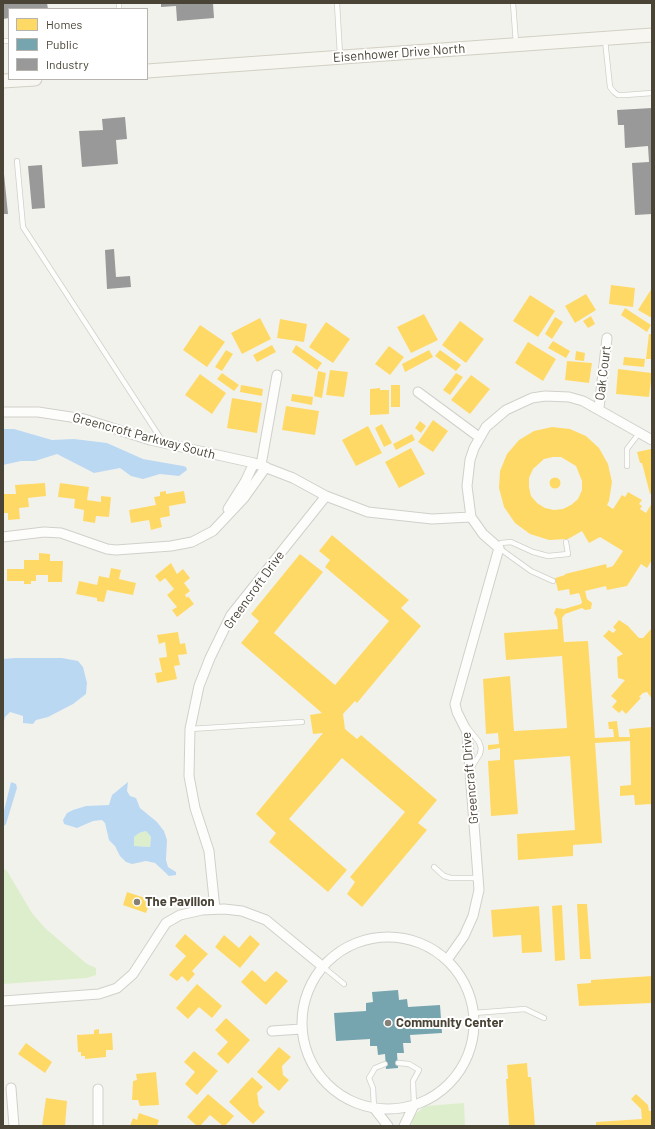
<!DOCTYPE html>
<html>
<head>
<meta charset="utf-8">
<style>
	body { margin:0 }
	#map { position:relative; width:655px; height:1129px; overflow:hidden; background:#f2f2ed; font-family:Barlow,sans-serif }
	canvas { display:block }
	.frame { position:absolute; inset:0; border:4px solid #4a4437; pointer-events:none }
	.legend { position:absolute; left:8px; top:8px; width:140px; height:72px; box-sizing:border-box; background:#fff; border:1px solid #b7b4af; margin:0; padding:5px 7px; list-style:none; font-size:12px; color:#4a4437 }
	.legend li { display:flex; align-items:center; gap:8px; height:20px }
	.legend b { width:20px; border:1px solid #b7b4af }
</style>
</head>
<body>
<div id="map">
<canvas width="655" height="1129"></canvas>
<div class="frame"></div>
<ul class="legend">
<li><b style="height:11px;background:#ffd966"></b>Homes</li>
<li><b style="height:11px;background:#76a5af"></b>Public</li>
<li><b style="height:11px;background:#999"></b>Industry</li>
</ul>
</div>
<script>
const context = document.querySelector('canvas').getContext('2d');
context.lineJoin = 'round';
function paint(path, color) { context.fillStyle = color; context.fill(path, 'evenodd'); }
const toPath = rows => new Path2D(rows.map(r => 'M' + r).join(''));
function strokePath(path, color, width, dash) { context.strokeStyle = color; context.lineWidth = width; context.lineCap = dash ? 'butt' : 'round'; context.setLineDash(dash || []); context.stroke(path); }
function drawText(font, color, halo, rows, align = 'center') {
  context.font = font + ' Barlow,sans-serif'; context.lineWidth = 4; context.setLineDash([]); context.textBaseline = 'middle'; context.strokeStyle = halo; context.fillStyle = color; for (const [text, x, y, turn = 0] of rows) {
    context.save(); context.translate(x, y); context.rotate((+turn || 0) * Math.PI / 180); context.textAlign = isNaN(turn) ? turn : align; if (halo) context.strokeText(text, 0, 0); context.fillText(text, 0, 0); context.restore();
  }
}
paint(toPath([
	[146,831,151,837,150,847,134,846,134,837,139,833],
	[3,868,7,871,32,913,45,928,87,964,96,968,96,975,87,978,3,984],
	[464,1103,465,1126,411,1126,413,1116,425,1106]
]), '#dec');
paint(toPath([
	[3,429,14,429,52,440,74,439,107,443,143,459,183,466,186,467,187,470,179,476,160,474,143,479,131,476,120,468,94,473,57,454,35,461,21,461,3,465],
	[15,658,62,658,78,661,83,667,87,683,86,694,73,704,48,717,36,720,33,724,23,723,23,716,10,712,5,717,3,726,3,659],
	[11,782,16,784,17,788,6,824,3,827,3,815],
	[128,782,127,791,130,796,136,798,140,808,157,822,164,831,167,840,166,860,168,867,176,872,176,875,169,876,155,863,146,861,132,864,126,862,120,856,115,846,109,840,105,823,102,820,93,821,77,828,64,824,63,820,67,813,73,810,86,806,109,805,112,795],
	[146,831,151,837,150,847,134,846,134,837,139,833]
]), '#bbd8f3');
paint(toPath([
	[611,285,635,288,633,307,609,304],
	[652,288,652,318,638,310],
	[586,294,596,310,575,323,565,306],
	[530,295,555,311,538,337,513,321],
	[625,308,651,325,647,332,621,315],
	[424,314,438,340,411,353,397,327],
	[591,316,595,324,588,328,583,321],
	[555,317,563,322,552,339,545,334],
	[260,318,271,339,242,354,231,333],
	[280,319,307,324,304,342,277,338],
	[460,321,484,339,466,363,442,345],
	[326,322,350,339,333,363,309,347],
	[200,325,225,342,207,367,183,350],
	[649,334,652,334,652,359,646,359],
	[553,341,570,351,566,358,548,348],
	[528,342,556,359,543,381,515,363],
	[272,345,276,352,257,362,253,355],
	[296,345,322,363,317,370,292,352],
	[389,346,404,357,390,375,375,364],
	[226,350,233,354,222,371,215,367],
	[429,350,433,357,405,372,402,364],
	[440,350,461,365,456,371,435,356],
	[576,351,585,353,584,361,575,360],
	[624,357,645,359,644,367,623,365],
	[567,361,592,363,589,383,565,380],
	[618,369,652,373,649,397,616,394],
	[330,370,348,372,344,397,326,395],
	[318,371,326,373,322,398,314,396],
	[222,373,239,385,234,391,217,379],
	[456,373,463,377,450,395,443,390],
	[200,374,226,393,212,414,185,395],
	[471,375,490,389,470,414,451,400],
	[241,385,263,389,262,396,240,392],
	[391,385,400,385,400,407,391,407],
	[380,388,380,390,389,390,389,414,370,415,370,389],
	[292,394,313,397,312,405,291,401],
	[232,398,262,403,257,433,227,428],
	[286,406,319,411,315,435,282,430],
	[433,420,448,431,433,452,418,442],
	[420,421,426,426,421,433,415,428],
	[382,424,392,443,384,447,375,428],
	[368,426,382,453,356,466,342,440],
	[552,427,570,429,586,436,599,448,608,464,612,482,609,501,607,505,613,509,622,495,625,497,628,492,642,500,639,504,642,506,640,509,646,513,652,503,652,560,647,568,641,564,627,586,607,590,606,586,585,591,587,599,592,603,591,609,585,610,582,608,565,614,562,618,564,642,588,641,595,738,614,737,613,729,609,729,608,722,617,721,619,737,630,737,629,729,652,727,652,804,635,805,634,795,620,796,620,786,631,785,630,741,595,743,602,843,573,845,573,856,518,860,517,834,575,830,570,756,514,760,518,814,491,816,488,761,500,760,500,748,488,750,488,745,499,744,498,733,486,734,483,679,510,676,514,731,567,728,562,656,506,660,504,633,558,629,557,618,554,613,556,608,564,609,581,604,582,602,579,593,570,595,569,589,558,591,555,578,565,575,565,574,606,564,607,568,613,566,623,551,600,537,589,543,582,531,568,539,549,540,530,534,515,523,504,507,499,488,500,471,507,454,519,440,534,431],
	[553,457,561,457,576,466,582,481,582,490,578,499,571,505,563,509,554,510,545,508,537,503,531,496,529,487,529,478,533,469,544,459],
	[412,434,415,440,396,450,393,444],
	[411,448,425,474,399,488,385,462],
	[651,449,652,493,650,494,642,463,640,463,637,452],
	'549.5 483a5.5 5.5 0 1 1 11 0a5.5 5.5 0 1 1-11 0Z',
	[45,483,46,496,28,498,29,507,19,508,20,519,8,520,8,513,3,513,3,494,16,494,15,485],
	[60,483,89,487,87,500,101,502,101,496,111,497,109,517,96,516,95,523,83,521,84,510,74,508,75,499,58,497],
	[166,491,166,494,184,491,186,503,169,506,170,516,160,518,162,527,151,530,149,520,131,523,129,510,156,505,154,497,160,496,160,492],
	[332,535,409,600,401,608,421,626,357,703,355,701,343,714,345,729,357,739,361,735,437,800,418,823,427,830,362,907,347,894,355,882,350,877,405,812,342,758,289,819,347,870,328,892,269,842,276,833,256,814,323,733,313,734,310,715,322,713,241,643,259,621,251,614,300,554,323,572,274,633,335,685,389,621,325,567,330,560,319,551],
	[39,553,50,554,50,561,63,561,62,582,48,582,48,575,36,575,36,581,31,581,31,584,24,584,24,581,7,581,7,569,24,569,24,560,39,560],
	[171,563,177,574,183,569,190,578,184,583,190,591,185,595,187,598,188,596,194,604,177,617,172,610,177,607,167,595,174,589,165,578,160,582,155,576],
	[111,568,121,570,119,579,136,583,133,595,107,590,104,602,97,601,97,598,76,594,79,581,97,585,99,576,109,578],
	[619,620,628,626,639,638,643,638,652,628,652,699,647,692,643,693,639,697,641,698,626,714,622,710,619,713,612,707,617,701,611,696,625,680,618,678,617,657,623,654,603,636,609,630,613,633,616,630,613,627],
	[178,632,180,644,185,643,187,654,178,655,180,665,174,666,177,679,157,683,155,673,162,672,159,658,167,657,165,642,159,644,157,635],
	[127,892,151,900,146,913,123,905],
	[577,904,587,904,591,959,580,959],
	[562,905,565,960,555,961,552,906],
	[539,906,542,952,522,953,521,935,493,937,491,910],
	[185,934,208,954,192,971,195,974,188,982,182,976,177,981,169,975,186,956,175,946],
	[224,935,239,948,250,935,260,944,240,968,215,947],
	[252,970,265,982,276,971,288,981,266,1005,241,982],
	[652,976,652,1003,579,1006,577,984,591,983,591,980],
	[197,984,222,1006,212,1018,199,1007,188,1019,176,1008],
	[226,1018,250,1040,228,1064,217,1054,228,1042,215,1030],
	[99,1029,99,1034,112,1033,113,1050,106,1050,106,1057,85,1059,85,1056,81,1056,81,1052,78,1052,77,1035,94,1034,94,1030],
	[26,1043,52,1062,45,1073,18,1054],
	[279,1047,291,1057,282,1066,283,1075,289,1080,279,1091,257,1072],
	[194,1051,218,1071,197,1095,185,1084,195,1072,184,1062],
	[527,1063,528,1077,531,1077,535,1126,509,1126,506,1079,508,1079,507,1065],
	[156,1072,159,1105,140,1106,138,1100,132,1100,133,1081,137,1080,136,1074],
	[252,1077,263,1087,257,1093,259,1106,265,1112,253,1124,229,1102],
	[208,1094,234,1116,225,1126,223,1126,210,1115,200,1126,197,1126,187,1117],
	[636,1094,648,1105,649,1111,652,1111,652,1126,596,1126,596,1122,642,1119,641,1109,631,1099],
	[46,1098,67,1101,65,1126,42,1126],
	[139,1113,159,1120,157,1126,130,1126,133,1118,137,1120]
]), '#ffd966');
paint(toPath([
	[398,990,399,1000,407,999,408,1007,440,1005,442,1033,410,1035,411,1043,403,1043,404,1053,397,1053,398,1068,386,1069,385,1054,378,1055,377,1046,370,1046,370,1039,336,1041,334,1013,366,1011,366,1003,373,1002,372,992]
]), '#76a5af');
paint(toPath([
	[3,3,47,3,48,9,9,9,9,18,3,19],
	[161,3,213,3,214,18,177,21,176,6,161,7],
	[652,108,652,214,635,215,632,163,649,162,648,146,625,148,624,125,618,125,617,110],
	[125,117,127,139,116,140,118,164,82,167,79,131,103,130,102,119],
	[3,164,8,214,3,214],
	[42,165,45,208,32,209,28,166],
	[114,249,116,277,130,276,131,287,107,289,105,250]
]), '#999');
const lane = toPath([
	[119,3,119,9],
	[337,3,340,55],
	[513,3,516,43],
	[605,40,610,87,614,92,618,95,625,95,652,93],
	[3,41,9,41],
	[17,161,23,227,163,442],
	[627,466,627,449,640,432],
	[553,581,531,571,499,548,501,543,511,542,533,552,548,556,568,554,566,542],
	[468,728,479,742,481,748,480,754,471,768],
	[190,729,302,722],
	[434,867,444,876,451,878,478,878],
	[322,966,344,984],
	[474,1013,525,1009,544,1018],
	[398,1063,409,1064,419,1070,413,1081,414,1105],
	[374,1108,373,1088,369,1078,375,1068,385,1064]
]);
const street = toPath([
	[418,392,479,437],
	[599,408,607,338],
	[3,412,38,412,84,419,150,440,254,463,293,478,326,496,368,512,432,519,471,517],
	[261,465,277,375],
	[228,509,245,482,254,463],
	[3,537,44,532,61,533,107,549,116,550,171,546,192,542,213,531,244,498,266,467],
	[215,909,209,851,195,808,189,776,190,729,199,686,210,658,231,615,326,496],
	'302 1023a86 86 0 1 1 172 0a86 86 0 1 1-172 0Z',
	[447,960,464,936,473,916,479,890,467,732,457,712,455,704,499,548,483,534,471,517,467,486,470,460,474,448,486,427,506,410,532,398,545,396,569,397,583,401,652,440],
	[3,1001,99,994,117,988,133,974,166,923,180,915,202,910,224,909,242,911,266,920,322,966],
	[272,1031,301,1029],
	[11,1088,14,1126],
	[374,1108,388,1126],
	[98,1126,98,1089],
	[404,1126,414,1105]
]);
const secondary = toPath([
	[147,71,652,35],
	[3,81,35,79]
]);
strokePath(lane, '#d1cfca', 6);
strokePath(street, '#d1cfca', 11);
strokePath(secondary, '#d2cfc3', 15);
strokePath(lane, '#fdfdfc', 4.5);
strokePath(street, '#fdfdfc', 9);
strokePath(secondary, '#f7f6f0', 13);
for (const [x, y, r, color] of [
	[137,902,4,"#858177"],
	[388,1023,4,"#858177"]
]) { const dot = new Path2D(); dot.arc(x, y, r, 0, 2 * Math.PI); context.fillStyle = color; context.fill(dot); strokePath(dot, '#fff', 1.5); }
drawText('13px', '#4a4437', '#fff', [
	["Eisenhower Drive North",399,53,-4],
	["Oak Court",603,373,-83],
	["Greencroft Parkway South",144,436,15],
	["Greencroft Drive",254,590,-54],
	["Greencraft Drive",470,778,-95]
]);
drawText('bold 13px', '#4a4437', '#fff', [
	["The Pavilion",145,902],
	["Community Center",396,1023]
], 'left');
</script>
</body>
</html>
